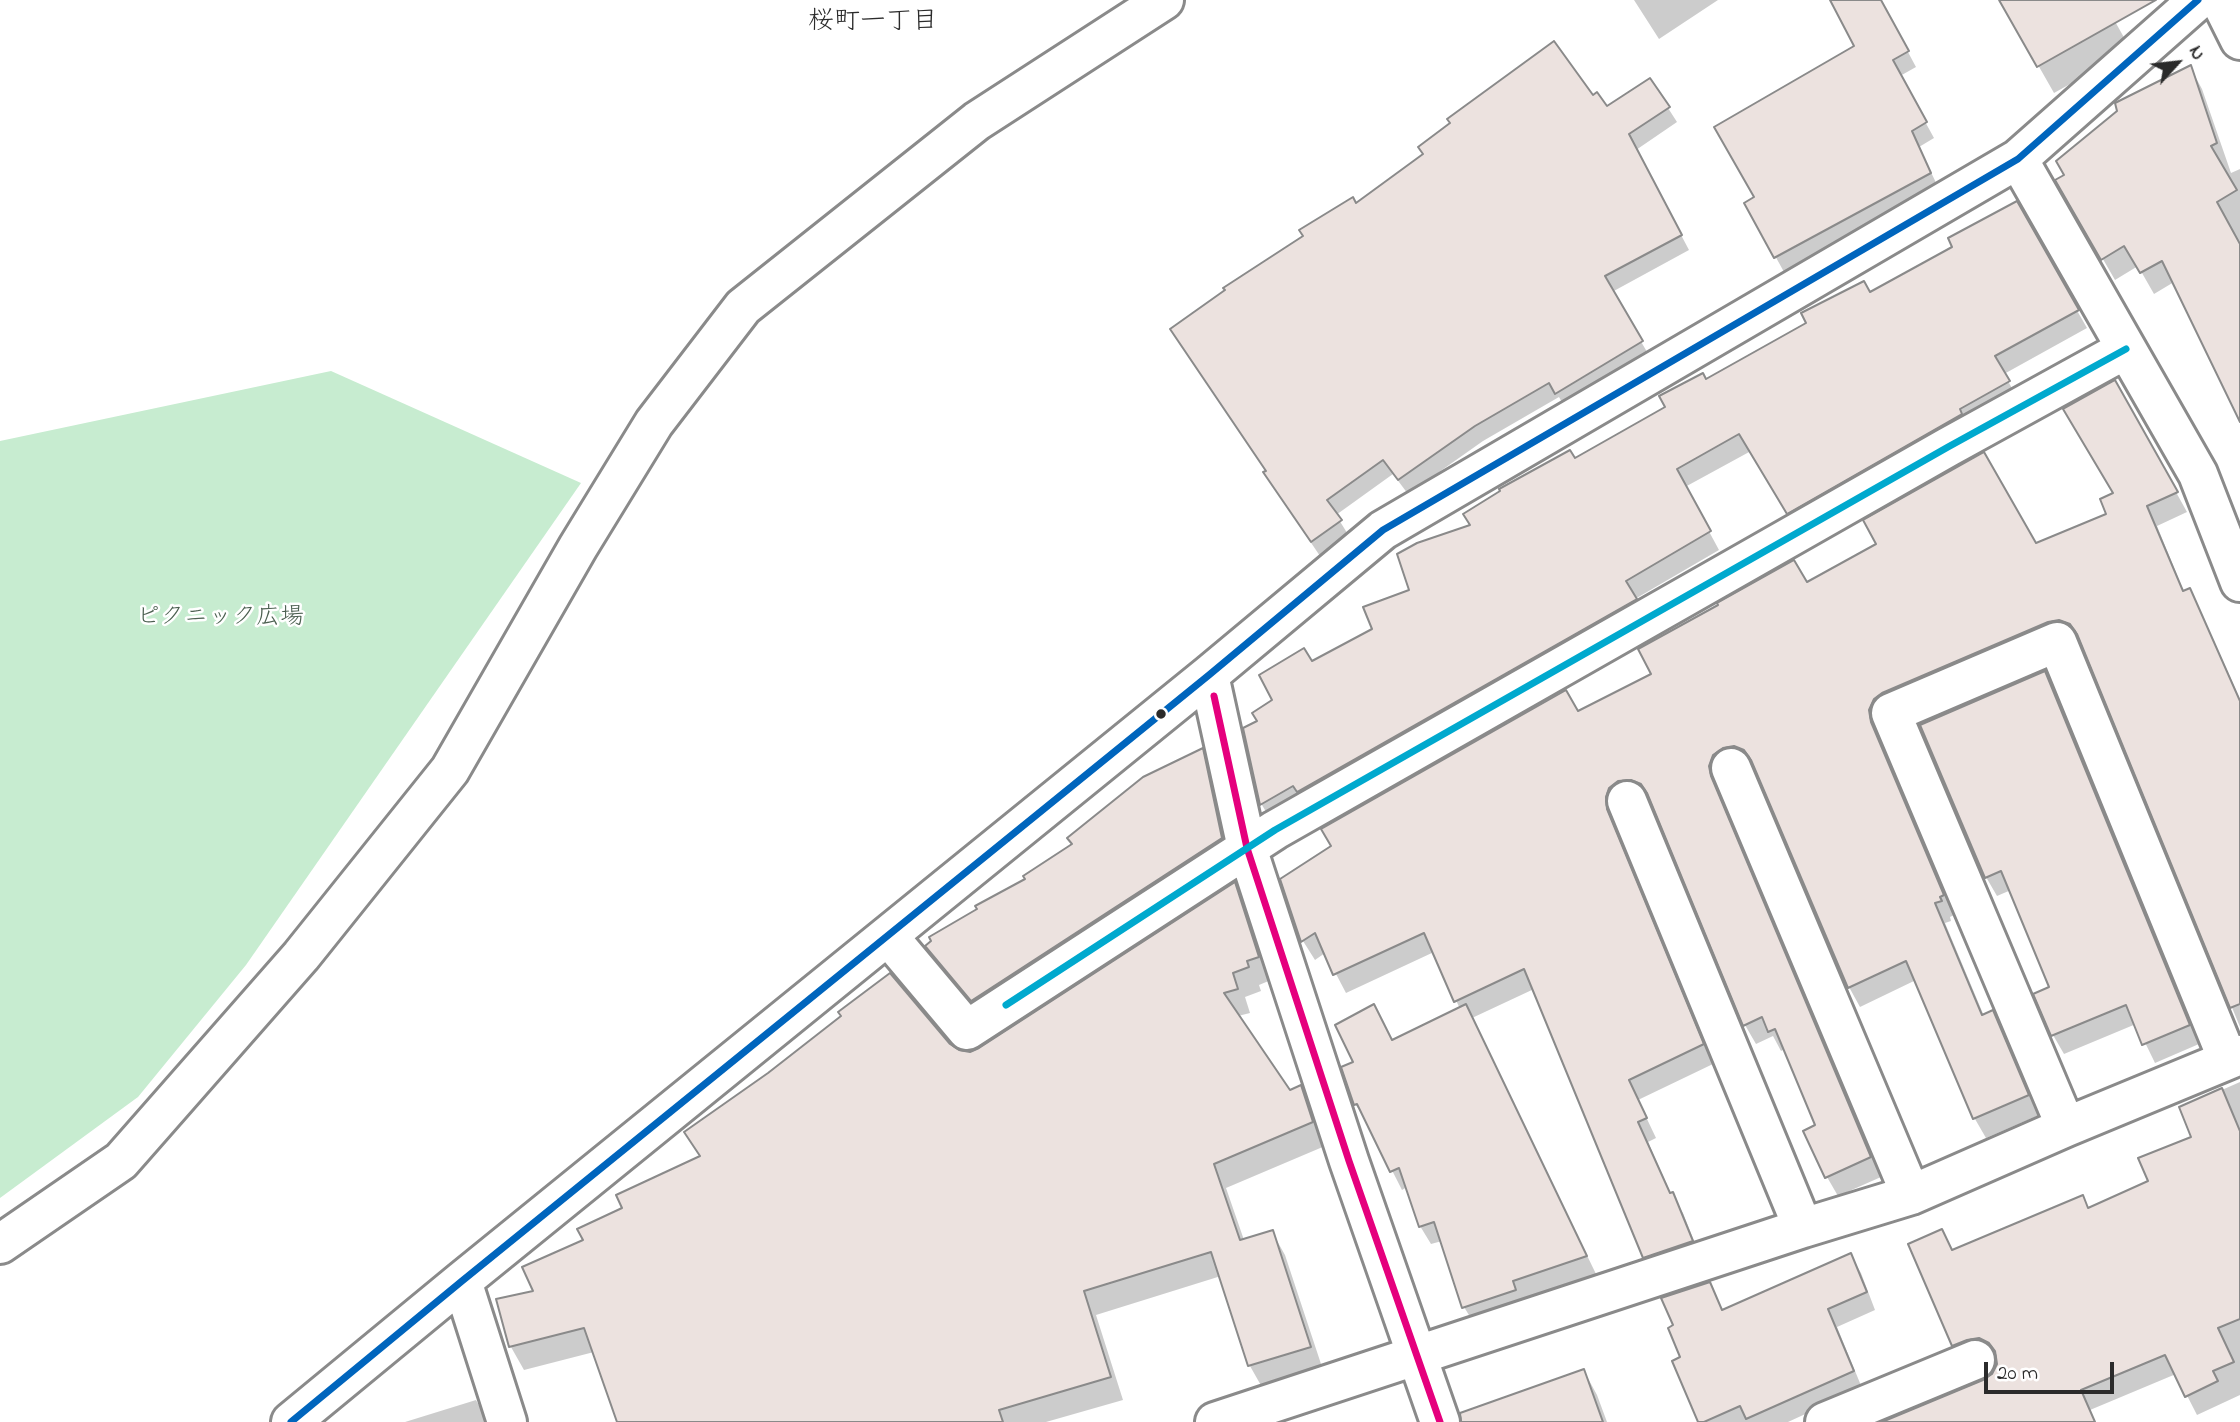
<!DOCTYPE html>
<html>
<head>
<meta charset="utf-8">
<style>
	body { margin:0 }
	#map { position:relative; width:2240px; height:1422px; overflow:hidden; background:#fff; font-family:"Indie Flower",sans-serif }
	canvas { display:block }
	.north { position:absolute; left:2142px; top:28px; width:70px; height:70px; -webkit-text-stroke:5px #fff; paint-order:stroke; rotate:63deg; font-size:19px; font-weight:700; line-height:28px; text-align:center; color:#2b2b2b }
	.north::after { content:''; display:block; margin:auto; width:24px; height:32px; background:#2b2b2b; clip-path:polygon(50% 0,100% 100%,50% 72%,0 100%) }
	.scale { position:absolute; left:1984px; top:1362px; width:130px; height:32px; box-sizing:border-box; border:4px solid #2b2b2b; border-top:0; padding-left:9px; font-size:21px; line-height:24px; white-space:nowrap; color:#2b2b2b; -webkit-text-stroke:5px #fff; paint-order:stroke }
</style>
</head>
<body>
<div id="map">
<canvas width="2240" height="1422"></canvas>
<div class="north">N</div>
<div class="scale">20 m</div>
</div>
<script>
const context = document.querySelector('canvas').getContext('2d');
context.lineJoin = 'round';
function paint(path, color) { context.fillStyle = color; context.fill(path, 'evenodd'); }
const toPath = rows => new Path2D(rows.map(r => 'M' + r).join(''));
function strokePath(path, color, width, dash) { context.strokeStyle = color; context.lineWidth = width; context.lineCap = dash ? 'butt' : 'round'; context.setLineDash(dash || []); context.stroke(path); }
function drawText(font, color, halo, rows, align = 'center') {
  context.font = font + ' "Indie Flower","Klee One",sans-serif'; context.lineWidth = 5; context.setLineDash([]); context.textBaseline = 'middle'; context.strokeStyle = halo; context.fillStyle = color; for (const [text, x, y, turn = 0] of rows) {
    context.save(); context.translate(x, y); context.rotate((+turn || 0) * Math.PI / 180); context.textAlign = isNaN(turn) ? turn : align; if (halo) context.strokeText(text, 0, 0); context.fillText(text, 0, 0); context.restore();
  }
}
paint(toPath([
	[331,371,581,483,246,965,138,1097,0,1198,0,441]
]), '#c7ecd0');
paint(toPath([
	[1634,0,1718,0,1659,39],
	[1832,0,1880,0,1916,67,1900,76,1934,138,1919,147,1939,189,1784,272,1746,203,1756,198,1856,47],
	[2001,0,2103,0,2131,50,2054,93],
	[2190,67,2202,89,2231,173,2240,169,2240,418,2174,282,2154,294,2138,266,2115,280,2058,181],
	[1593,97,1606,108,1668,108,1677,122,1636,150,1689,250,1612,292,1650,357,1565,408,1559,397,1483,441,1408,494,1393,474,1336,515,1349,536,1320,556,1274,488,1356,206],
	[2016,204,2087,328,2004,374,2018,399,1798,530,1751,451,1685,487,1719,550,1635,599,1645,617,1272,822,1262,805,1245,729,1260,722,1275,700,1311,664,1374,629,1472,526,1574,460,1668,408,1706,381,1954,247],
	[2115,382,2187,512,2157,526,2184,592,2189,590,2200,610,2240,699,2240,1027,2083,644,2071,639,1880,730,1881,743,1954,915,1950,917,1951,921,1945,923,1984,1016,1992,1013,2003,1032,2039,1115,1986,1138,1975,1119,1916,980,1860,1007,1849,987,1757,770,1745,765,1720,787,1721,798,1881,1177,1838,1196,1827,1177,1817,1126,1785,1049,1781,1051,1773,1036,1756,1044,1745,1025,1653,803,1641,798,1616,819,1617,831,1713,1064,1638,1100,1656,1138,1648,1142,1671,1194,1683,1213,1702,1261,1656,1276,1645,1257,1534,989,1472,1018,1596,1274,1522,1300,1525,1309,1475,1325,1464,1307,1442,1241,1431,1244,1420,1226,1407,1187,1402,1190,1367,1121,1355,1104,1356,1063,1460,1009,1434,952,1346,993,1325,953,1315,960,1303,941,1282,880,1578,713,1653,675,1807,584,2036,545,2108,515,2115,494],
	[2044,673,2055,692,2199,1044,2155,1063,2136,1024,2064,1054,2053,1035,2051,988,2011,890,1997,896,1986,877],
	[1202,750,1211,766,1230,854,982,1016,936,962,927,946,1027,880],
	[1234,884,1248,907,1271,980,1259,985,1261,991,1245,997,1250,1013,1238,1016,1289,1093,1301,1087,1314,1110,1325,1146,1226,1188,1244,1240,1272,1232,1285,1255,1323,1370,1263,1389,1250,1366,1221,1276,1096,1315,1123,1400,1046,1422,619,1422,594,1352,524,1370,511,1347,498,1300,536,1292,585,1240,624,1209,701,1158,686,1133,949,1045,959,1052,970,1053,980,1050],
	[2240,1082,2240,1395,2197,1415,2176,1374,2090,1410,2095,1422,1920,1422,1985,1381,1994,1374,1998,1361,1991,1358,1965,1364,1954,1345,1941,1231,1953,1252,2082,1197,2089,1209,2150,1182,2193,1137,2181,1108],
	[1851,1256,1861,1273,1875,1310,1837,1327,1862,1388,1788,1422,1700,1422,1675,1326,1709,1284,1723,1311],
	[1584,1371,1597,1395,1607,1422,1474,1422],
	[476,1400,488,1422,405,1422]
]), '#0003');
const building = toPath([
	[1830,0,1881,0,1909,51,1893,60,1927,122,1912,131,1931,173,1774,258,1744,203,1754,197,1714,127,1854,46,1830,0],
	[1999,0,2156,0,2037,67,1999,0],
	[1554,41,1593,95,1597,92,1607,106,1650,78,1670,107,1629,134,1682,235,1605,276,1643,341,1555,394,1549,383,1475,426,1398,480,1383,460,1327,500,1342,520,1311,542,1263,472,1266,471,1170,329,1225,290,1223,288,1303,236,1299,230,1353,197,1356,203,1423,154,1418,147,1450,123,1447,119,1554,41],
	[2191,65,2217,143,2211,146,2237,190,2217,202,2240,244,2240,422,2162,261,2140,273,2124,246,2101,260,2055,180,2064,175,2056,161,2117,111,2115,103,2191,65],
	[2017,201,2079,310,1995,356,2010,381,1960,409,1962,414,1787,514,1739,434,1677,469,1711,531,1626,581,1637,599,1297,792,1293,786,1260,805,1243,728,1257,721,1252,713,1272,700,1259,675,1304,648,1312,661,1372,629,1363,607,1409,590,1397,554,1417,543,1470,525,1463,514,1500,491,1499,489,1570,450,1575,458,1665,407,1659,396,1703,373,1706,379,1806,323,1801,313,1864,281,1870,292,1952,247,1948,238,2017,201],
	[2115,380,2178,492,2147,506,2183,591,2190,588,2240,701,2240,1004,2230,1008,2077,634,2070,624,2059,620,2048,622,1882,693,1874,699,1869,710,1871,722,1944,895,1940,897,1942,901,1935,903,1982,1015,1993,1010,2029,1095,1973,1119,1906,961,1848,988,1751,760,1744,750,1734,746,1723,748,1713,755,1709,766,1711,776,1871,1157,1825,1178,1803,1131,1815,1125,1775,1029,1768,1032,1762,1017,1743,1026,1647,793,1641,784,1631,780,1618,781,1609,788,1606,797,1607,809,1704,1044,1629,1080,1647,1118,1638,1122,1670,1193,1673,1192,1693,1241,1643,1258,1524,969,1454,1002,1424,933,1333,975,1315,933,1301,942,1280,879,1331,846,1321,829,1566,690,1578,711,1651,674,1638,649,1718,605,1717,603,1794,560,1807,582,1876,544,1863,520,1984,452,2036,543,2106,514,2100,499,2113,493,2063,409,2115,380],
	[2045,671,2190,1025,2142,1045,2126,1005,2051,1036,2033,994,2049,987,2001,871,1985,878,1920,725,2045,671],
	[1203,748,1222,838,971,1001,925,946,931,941,929,937,977,909,975,906,1025,879,1023,876,1072,844,1067,838,1143,777,1203,748],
	[1235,882,1259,957,1247,961,1249,967,1233,973,1238,989,1224,993,1290,1090,1301,1085,1313,1122,1214,1164,1240,1240,1273,1230,1311,1347,1248,1366,1211,1252,1084,1291,1111,1377,999,1410,1003,1422,617,1422,584,1328,509,1347,496,1299,533,1291,522,1267,583,1240,577,1229,622,1208,616,1195,700,1156,684,1132,768,1073,841,1016,838,1012,890,973,950,1044,959,1050,970,1052,979,1048,1235,882],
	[1374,1004,1392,1040,1466,1004,1587,1256,1513,1281,1516,1290,1462,1308,1434,1222,1419,1227,1399,1168,1390,1172,1357,1104,1354,1105,1341,1067,1353,1062,1335,1025,1374,1004],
	[2222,1088,2240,1131,2240,1319,2218,1328,2234,1362,2213,1371,2218,1381,2185,1397,2165,1355,2081,1390,2095,1422,1882,1422,1983,1380,1992,1374,1997,1364,1995,1351,1989,1343,1979,1338,1967,1340,1952,1346,1908,1244,1942,1229,1952,1250,2083,1195,2088,1208,2148,1181,2138,1158,2191,1137,2179,1107,2222,1088],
	[1851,1253,1867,1292,1828,1309,1854,1371,1746,1419,1740,1406,1704,1422,1698,1422,1672,1361,1680,1357,1668,1328,1673,1325,1661,1298,1710,1282,1722,1310,1851,1253],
	[1584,1369,1603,1422,1461,1422,1460,1413,1584,1369]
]);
paint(building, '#ece2df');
strokePath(building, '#8a8a8a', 2);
const minor = toPath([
	[2220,0,2240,40],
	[2018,159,2198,474,2240,582],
	[1209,675,1247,848,1349,1161,1440,1422],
	[1731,768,1911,1195],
	[1627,801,1803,1228],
	[888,936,967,1030,1275,830,1948,447,2126,349],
	[2066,1127,1891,713,2057,642,2228,1060],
	[0,1244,121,1161,301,956,450,770,578,547,654,423,743,307,977,121,1164,0],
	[462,1281,507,1422],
	[291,1422,462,1281,1209,675,1383,530,2018,159,2198,0],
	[1215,1422,1803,1228,1911,1195,2066,1127,2240,1055],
	[1825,1422,1975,1360]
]);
strokePath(minor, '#8a8a8a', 44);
strokePath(minor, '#fff', 38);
strokePath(toPath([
	[1214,696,1247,848,1349,1161,1440,1422]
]), '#e5007d', 7);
strokePath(toPath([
	[291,1422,462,1281,1209,675,1383,530,2018,159,2198,0]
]), '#0065bd', 7);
strokePath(toPath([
	[1006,1005,1275,830,1948,447,2126,349]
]), '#00a9ce', 7);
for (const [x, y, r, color] of [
	[1161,714,6,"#2b2b2b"]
]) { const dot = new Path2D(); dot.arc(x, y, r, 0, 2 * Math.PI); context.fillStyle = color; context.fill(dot); strokePath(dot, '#fff', 2.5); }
drawText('24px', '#4c6051', '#fff', [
	["ピクニック広場",220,619]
]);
drawText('26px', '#2b2b2b', '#fff', [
	["桜町一丁目",873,24]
]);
</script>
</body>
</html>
